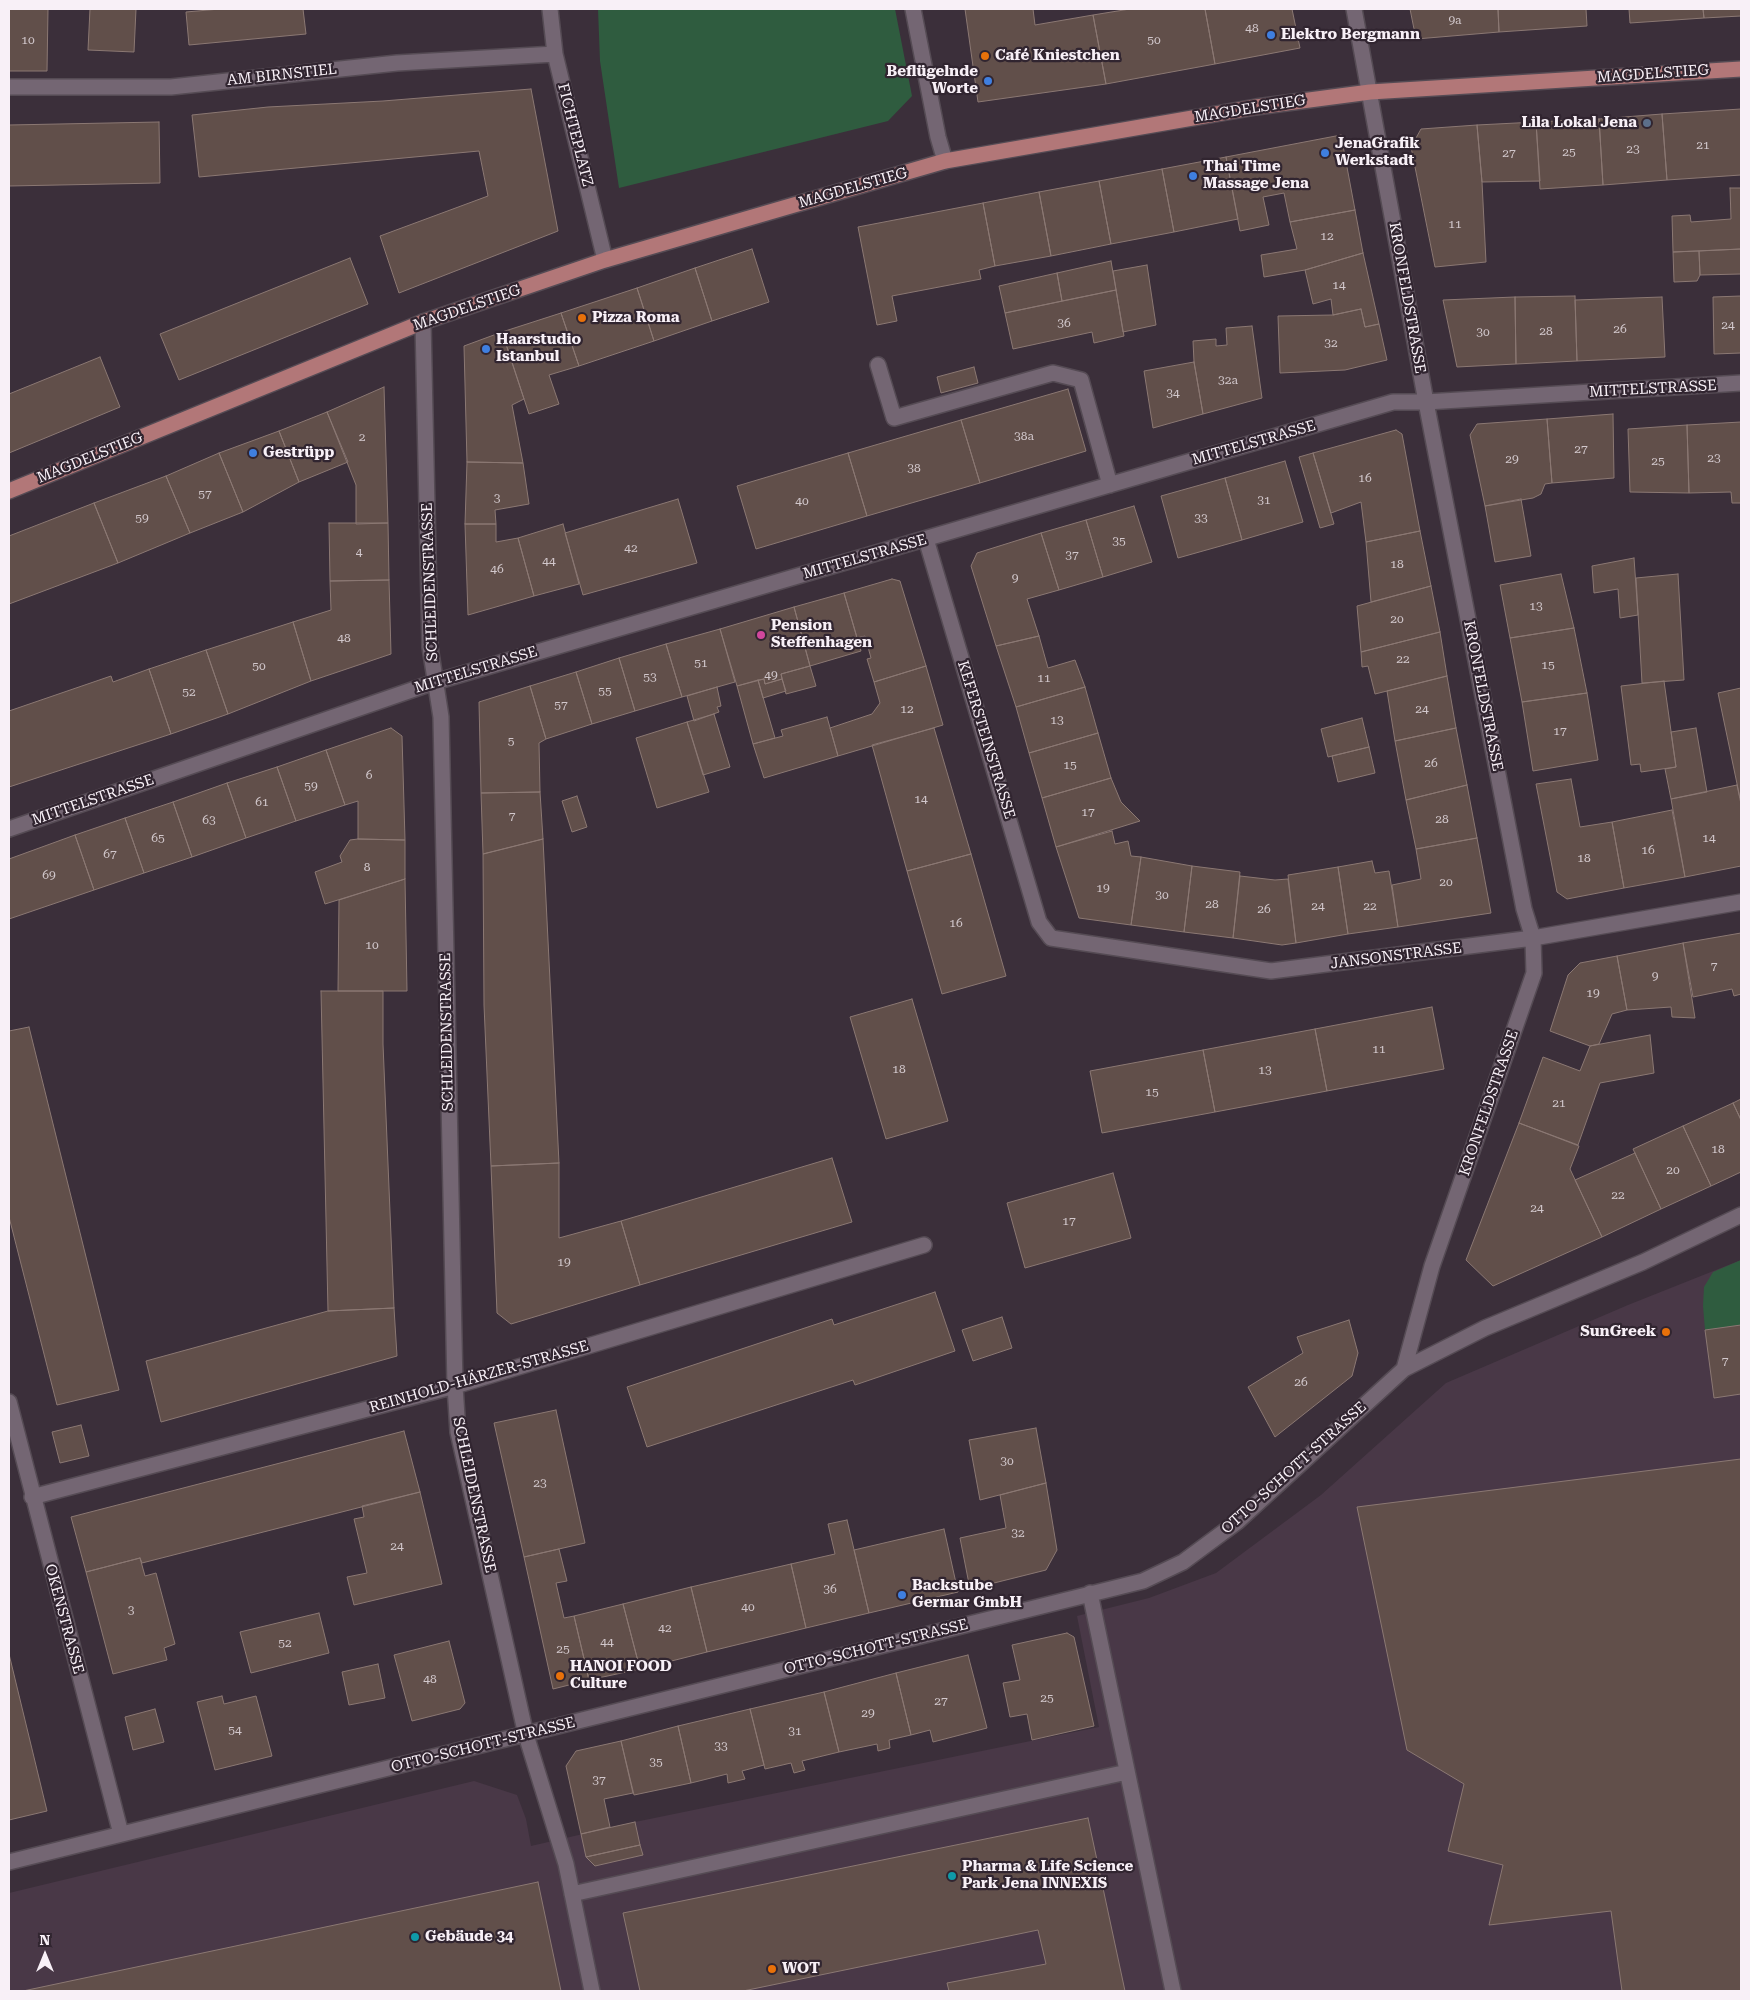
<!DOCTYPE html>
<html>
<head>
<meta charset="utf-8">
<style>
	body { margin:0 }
	#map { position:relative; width:1750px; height:2000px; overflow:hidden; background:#3b2f3a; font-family:"Roboto Serif",serif }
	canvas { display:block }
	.frame { position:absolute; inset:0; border:10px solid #f8f0f7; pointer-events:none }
	.north { position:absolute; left:20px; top:1930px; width:50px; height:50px; -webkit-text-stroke:4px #312530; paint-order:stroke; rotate:0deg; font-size:14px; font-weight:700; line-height:20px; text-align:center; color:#f8f0f7 }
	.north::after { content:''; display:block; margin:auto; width:18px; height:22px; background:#f8f0f7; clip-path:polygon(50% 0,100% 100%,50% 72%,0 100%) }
</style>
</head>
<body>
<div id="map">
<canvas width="1750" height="2000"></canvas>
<div class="frame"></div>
<div class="north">N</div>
</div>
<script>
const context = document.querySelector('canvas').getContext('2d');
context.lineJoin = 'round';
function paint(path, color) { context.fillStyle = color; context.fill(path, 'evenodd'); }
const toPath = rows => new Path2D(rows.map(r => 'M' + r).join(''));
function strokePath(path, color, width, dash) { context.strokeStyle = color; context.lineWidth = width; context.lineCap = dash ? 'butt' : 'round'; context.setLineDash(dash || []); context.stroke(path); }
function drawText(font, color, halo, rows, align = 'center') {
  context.font = font + ' "Roboto Serif",serif'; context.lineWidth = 4.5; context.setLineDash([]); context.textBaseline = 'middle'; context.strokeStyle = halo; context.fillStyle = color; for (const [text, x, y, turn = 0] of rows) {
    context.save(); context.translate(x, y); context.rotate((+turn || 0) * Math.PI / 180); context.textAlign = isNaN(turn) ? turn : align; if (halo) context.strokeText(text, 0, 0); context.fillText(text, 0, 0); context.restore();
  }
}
paint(toPath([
	[1741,1260,1741,1991,9,1991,9,1893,474,1781,517,1795,526,1819,531,1846,635,1822,1099,1727,1077,1616,1149,1598,1216,1573,1321,1495,1446,1383,1628,1305]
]), '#493847');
paint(toPath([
	[598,9,895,9,912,96,888,121,619,188,600,61],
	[1741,1260,1741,1325,1705,1330,1703,1306,1704,1287,1713,1272]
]), '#2f5c3f');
const building = toPath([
	[9,9,48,9,47,71,9,71,9,9],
	[90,9,136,9,134,52,88,50,90,9],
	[220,9,303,9,306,34,189,45,186,12,220,9],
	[965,9,1033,9,1035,25,1093,15,1106,84,978,102,965,9],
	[1130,9,1205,9,1215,64,1106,84,1093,15,1130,9],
	[1205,9,1292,9,1300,48,1215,64,1205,9],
	[1410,9,1498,9,1499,32,1416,39,1410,9],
	[1498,9,1586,9,1587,26,1499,32,1498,9],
	[1629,9,1703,9,1704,18,1630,23,1629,9],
	[1703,9,1741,9,1741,16,1704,18,1703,9],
	[531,89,558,231,399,293,380,236,488,196,479,151,199,177,192,115,268,107,383,101,531,89],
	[1741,109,1741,175,1667,180,1662,114,1741,109],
	[1662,114,1667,180,1603,185,1599,119,1662,114],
	[1599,119,1603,185,1540,189,1536,122,1599,119],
	[159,122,160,183,9,186,9,125,159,122],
	[1536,122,1540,181,1482,182,1477,125,1536,122],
	[1477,125,1482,182,1486,262,1435,267,1411,147,1421,129,1477,125],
	[1341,135,1355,210,1290,222,1284,193,1263,197,1269,225,1240,231,1226,157,1341,135],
	[1226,157,1238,219,1174,232,1162,169,1226,157],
	[1162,169,1174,232,1111,244,1099,181,1162,169],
	[1099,181,1111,244,1051,256,1039,192,1099,181],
	[1730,188,1741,188,1741,249,1673,252,1672,216,1690,215,1691,222,1731,219,1730,188],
	[1039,192,1051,256,995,266,983,203,1039,192],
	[983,203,995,266,979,270,981,279,892,296,897,321,877,325,858,227,983,203],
	[1355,210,1363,253,1305,270,1264,277,1261,255,1297,249,1290,222,1355,210],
	[752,249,769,302,712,321,695,268,752,249],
	[1741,249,1741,274,1700,275,1699,251,1741,249],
	[1699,251,1700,275,1697,281,1674,282,1673,252,1699,251],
	[1363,253,1379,324,1365,327,1361,309,1333,315,1331,299,1313,304,1305,270,1363,253],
	[350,258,368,304,179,380,160,334,350,258],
	[1111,261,1116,290,1062,301,1057,273,1111,261],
	[1147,265,1156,325,1123,332,1113,271,1147,265],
	[695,268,712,321,654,341,637,288,695,268],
	[1057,273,1062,301,1005,313,999,286,1057,273],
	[637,288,654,341,579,366,561,313,637,288],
	[1116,290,1124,336,1094,343,1092,332,1013,349,1005,313,1116,290],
	[1575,296,1577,361,1516,364,1515,297,1575,296],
	[1741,296,1741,353,1714,354,1713,297,1741,296],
	[1515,297,1516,364,1457,367,1443,300,1515,297],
	[1662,297,1665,357,1577,361,1575,300,1662,297],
	[1361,309,1365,327,1379,324,1387,360,1345,370,1280,373,1278,316,1333,315,1361,309],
	[561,313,579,366,549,375,559,404,529,414,502,332,561,313],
	[1252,326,1262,398,1203,414,1194,362,1193,341,1216,339,1216,346,1227,345,1226,328,1252,326],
	[502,332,524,399,512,405,523,463,467,462,464,346,502,332],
	[100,357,120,407,9,453,9,394,100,357],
	[1194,362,1203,414,1153,428,1144,371,1194,362],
	[974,367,978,383,941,393,937,377,974,367],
	[384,387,388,523,356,524,356,485,327,412,384,387],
	[1068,389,1086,451,980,483,961,420,1068,389],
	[327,412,348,462,299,482,279,431,327,412],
	[1613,414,1614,478,1552,483,1547,419,1613,414],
	[1547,419,1552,483,1545,484,1541,494,1533,498,1485,506,1470,435,1477,424,1547,419],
	[961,420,980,483,867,516,848,453,961,420],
	[1741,422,1741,503,1732,503,1731,492,1689,493,1687,425,1741,422],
	[1687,425,1689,493,1630,492,1628,429,1687,425],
	[1396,430,1402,434,1420,531,1366,542,1361,502,1331,513,1313,453,1396,430],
	[279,431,299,482,243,512,219,453,279,431],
	[219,453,243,512,190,533,166,476,219,453],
	[848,453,867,516,756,549,737,486,848,453],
	[1313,453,1334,524,1320,528,1299,457,1313,453],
	[1285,461,1303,522,1242,540,1225,478,1285,461],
	[467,462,523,463,529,504,495,510,496,524,465,524,467,462],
	[166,476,190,533,118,563,94,503,166,476],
	[1225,478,1242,540,1178,558,1161,496,1225,478],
	[678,499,697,563,583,595,565,533,678,499],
	[1521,499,1531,556,1495,562,1485,506,1521,499],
	[94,503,118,563,9,604,9,536,94,503],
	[1134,506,1152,562,1103,577,1086,520,1134,506],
	[1086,520,1103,577,1059,590,1041,533,1086,520],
	[329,523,388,523,389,580,330,581,329,523],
	[465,524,496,524,496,542,518,538,534,596,468,615,465,524],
	[563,524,579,584,534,596,518,538,563,524],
	[1420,531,1431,586,1371,602,1366,542,1420,531],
	[1041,533,1059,590,1027,599,1039,636,996,646,971,566,977,553,1041,533],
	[1634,558,1638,615,1620,618,1618,589,1594,593,1592,566,1634,558],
	[1561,574,1574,628,1510,638,1500,585,1561,574],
	[1678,574,1684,680,1642,683,1636,578,1678,574],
	[892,579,900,581,926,666,874,682,867,659,871,658,865,636,857,638,844,593,892,579],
	[389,580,391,654,311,681,293,622,331,610,330,581,389,580],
	[1431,586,1440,632,1361,652,1357,606,1431,586],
	[844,593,861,651,810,666,794,607,844,593],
	[794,607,810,666,781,674,782,679,765,684,764,679,737,686,720,629,794,607],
	[293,622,311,681,228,714,206,650,293,622],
	[1574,628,1587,693,1522,702,1510,638,1574,628],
	[720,629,735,682,682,697,666,644,720,629],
	[1440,632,1447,676,1375,694,1368,666,1362,667,1361,652,1440,632],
	[1039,636,1048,668,1075,660,1085,687,1016,707,996,646,1039,636],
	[666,644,682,697,635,711,619,658,666,644],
	[206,650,228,714,171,734,149,669,206,650],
	[619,658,635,711,592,724,576,672,619,658],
	[810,666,816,686,786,694,781,674,810,666],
	[926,666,943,725,838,756,830,728,872,714,880,703,874,682,926,666],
	[149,669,171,734,9,787,9,711,111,676,113,682,149,669],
	[576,672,592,724,546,739,530,686,576,672],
	[1447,676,1456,728,1395,741,1387,691,1447,676],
	[764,679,765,684,782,679,786,691,763,698,758,680,764,679],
	[758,680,775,738,753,744,737,686,758,680],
	[1664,681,1676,767,1641,772,1640,764,1631,765,1621,686,1664,681],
	[530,686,546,739,539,743,540,792,481,793,479,702,530,686],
	[717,687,721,706,717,707,719,712,694,721,687,696,717,687],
	[1085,687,1098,733,1029,753,1016,707,1085,687],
	[1741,688,1741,798,1740,798,1718,693,1741,688],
	[1587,693,1598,760,1533,771,1522,702,1587,693],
	[714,714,730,767,703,775,687,722,714,714],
	[827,717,838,756,764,778,753,744,783,736,781,730,827,717],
	[1362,718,1369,747,1328,757,1321,729,1362,718],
	[687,722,709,792,657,808,636,738,687,722],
	[391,728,402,736,405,840,358,839,358,801,345,805,326,750,391,728],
	[934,728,971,854,907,871,872,745,934,728],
	[1456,728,1467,785,1406,800,1395,741,1456,728],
	[1696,728,1707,792,1671,799,1665,769,1676,767,1671,732,1696,728],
	[1098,733,1111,778,1042,798,1029,753,1098,733],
	[1369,747,1375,773,1338,782,1332,756,1369,747],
	[326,750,345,805,296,821,277,767,326,750],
	[277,767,296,821,246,838,227,783,277,767],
	[1111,778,1121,802,1140,821,1056,847,1042,798,1111,778],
	[1571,779,1580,827,1612,822,1624,888,1567,899,1557,892,1536,784,1571,779],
	[227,783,246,838,192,857,173,802,227,783],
	[1467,785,1477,838,1416,849,1406,800,1467,785],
	[1737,785,1741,804,1741,866,1685,877,1671,799,1737,785],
	[540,792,543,839,483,854,481,793,540,792],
	[577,796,587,827,572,832,562,801,577,796],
	[173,802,192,857,144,873,125,818,173,802],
	[1672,810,1685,877,1624,888,1612,822,1672,810],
	[125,818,144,873,94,890,75,835,125,818],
	[1112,831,1115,844,1128,841,1131,856,1141,857,1131,925,1079,918,1056,847,1112,831],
	[75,835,94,890,9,919,9,859,75,835],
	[1477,838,1491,913,1398,927,1392,885,1421,879,1416,849,1477,838],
	[358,839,405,840,405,879,325,904,315,872,342,862,340,856,350,840,358,839],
	[543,839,559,1163,491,1166,484,1005,483,854,543,839],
	[971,854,1006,976,942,994,907,871,971,854],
	[1141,857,1192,866,1184,932,1131,925,1141,857],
	[1372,861,1375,873,1389,871,1398,927,1348,934,1338,867,1372,861],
	[1192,866,1240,872,1233,938,1184,932,1192,866],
	[1338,867,1348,934,1296,943,1288,875,1338,867],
	[1240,876,1275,880,1288,879,1296,943,1282,945,1233,938,1240,876],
	[405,879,407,991,338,991,339,900,405,879],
	[1741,933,1741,994,1734,996,1732,989,1693,997,1683,943,1741,933],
	[1683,943,1695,1018,1672,1017,1671,1007,1627,1010,1617,956,1683,943],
	[1617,956,1627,1010,1612,1014,1599,1044,1590,1046,1550,1031,1568,975,1580,963,1617,956],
	[321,991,383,991,383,1044,394,1308,328,1311,321,991],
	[912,999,948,1121,886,1139,850,1017,912,999],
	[1432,1007,1444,1069,1327,1091,1315,1029,1432,1007],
	[29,1027,119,1390,57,1405,9,1217,9,1031,29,1027],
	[1315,1029,1327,1091,1215,1112,1203,1050,1315,1029],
	[1650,1035,1654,1073,1600,1083,1578,1145,1519,1123,1543,1057,1580,1071,1590,1046,1650,1035],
	[1203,1050,1215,1112,1102,1133,1090,1071,1203,1050],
	[1741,1099,1741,1120,1733,1103,1741,1099],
	[1733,1103,1741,1120,1741,1172,1711,1186,1683,1126,1733,1103],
	[1519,1123,1579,1146,1570,1169,1602,1237,1493,1286,1466,1260,1519,1123],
	[1683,1126,1711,1186,1661,1209,1633,1149,1683,1126],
	[1635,1153,1661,1209,1602,1237,1575,1180,1635,1153],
	[832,1158,852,1222,640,1285,621,1221,832,1158],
	[559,1163,559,1238,621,1221,640,1285,511,1324,497,1313,491,1166,559,1163],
	[1113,1173,1131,1238,1025,1268,1007,1203,1113,1173],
	[935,1292,955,1351,855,1385,853,1380,647,1447,627,1387,832,1319,834,1325,935,1292],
	[394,1308,397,1356,161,1422,146,1361,328,1311,394,1308],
	[1002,1317,1012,1348,973,1361,962,1330,1002,1317],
	[1349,1320,1358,1353,1352,1376,1275,1437,1248,1387,1303,1353,1297,1337,1349,1320],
	[1741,1325,1741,1394,1714,1398,1705,1330,1741,1325],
	[556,1410,585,1543,524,1557,494,1423,556,1410],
	[81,1425,89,1456,60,1463,52,1432,81,1425],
	[1036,1428,1046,1483,980,1500,969,1440,1036,1428],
	[404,1431,420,1492,142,1563,140,1558,86,1572,71,1517,404,1431],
	[1741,1459,1741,1991,1622,1991,1611,1911,1489,1925,1503,1865,1448,1851,1464,1784,1407,1750,1357,1507,1741,1459],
	[1046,1483,1057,1550,1046,1570,970,1589,960,1538,1006,1528,1000,1495,1046,1483],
	[420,1492,442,1584,354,1605,347,1577,367,1573,354,1519,364,1517,362,1506,420,1492],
	[847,1520,869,1613,806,1628,791,1564,835,1554,828,1524,847,1520],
	[944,1529,958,1592,869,1613,854,1550,944,1529],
	[559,1549,567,1581,556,1583,564,1618,574,1616,589,1680,553,1689,524,1557,559,1549],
	[140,1558,145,1576,156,1573,175,1644,164,1648,167,1660,113,1674,86,1572,140,1558],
	[791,1564,806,1628,707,1652,691,1587,791,1564],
	[691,1587,707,1652,640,1669,623,1604,691,1587],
	[623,1604,640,1669,589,1680,574,1616,623,1604],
	[319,1613,329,1653,251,1673,240,1632,319,1613],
	[1067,1633,1074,1637,1094,1726,1032,1740,1027,1714,1010,1717,1003,1683,1020,1680,1012,1645,1067,1633],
	[449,1641,465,1703,460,1709,412,1721,394,1655,449,1641],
	[9,1654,47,1811,9,1820,9,1654],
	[968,1655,987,1728,933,1742,930,1730,911,1735,896,1673,968,1655],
	[378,1664,385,1698,349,1705,342,1672,378,1664],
	[896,1673,911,1735,889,1740,890,1748,878,1751,877,1744,839,1752,824,1692,896,1673],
	[824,1692,839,1752,802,1761,805,1770,794,1773,791,1763,765,1769,750,1709,824,1692],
	[222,1696,224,1704,256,1696,272,1756,215,1770,197,1702,222,1696],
	[155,1709,164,1742,133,1750,125,1717,155,1709],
	[750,1709,764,1765,742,1771,745,1779,728,1783,727,1774,691,1783,678,1726,750,1709],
	[678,1726,691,1783,634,1795,621,1741,678,1726],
	[621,1741,633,1793,604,1799,610,1827,581,1834,566,1766,576,1751,621,1741],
	[1088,1818,1125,1991,949,1991,947,1983,1046,1964,1038,1930,743,1991,640,1991,623,1913,1088,1818],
	[635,1822,640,1845,586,1857,581,1834,635,1822],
	[640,1845,643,1855,595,1866,586,1857,640,1845],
	[538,1882,561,1991,23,1991,538,1882]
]);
paint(building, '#614f4a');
strokePath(building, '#8b7873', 1);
const minor = toPath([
	[550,9,555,54,605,260],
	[913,9,938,137,945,161],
	[1354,9,1426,402,1524,909,1533,938,1534,973,1432,1266,1404,1369],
	[9,87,171,87,397,63,555,54],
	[423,322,430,647,441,717,455,1386,458,1432,526,1735,566,1864,592,1991],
	[878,365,894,418,1053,373,1081,380,1110,485],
	[926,539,1039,922,1051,938,1271,971,1533,938,1741,902],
	[9,829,435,682,1393,402,1426,402,1741,383],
	[9,1402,121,1834],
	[32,1497,455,1386,924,1245],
	[1090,1593,1173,1991],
	[9,1862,1143,1581,1183,1562,1237,1522,1404,1369,1485,1328,1643,1262,1741,1215],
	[572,1894,1127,1772]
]);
const major = toPath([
	[9,491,423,322,605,260,945,161,1256,107,1370,92,1741,69]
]);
strokePath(minor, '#554b54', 18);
strokePath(major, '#554b54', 18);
strokePath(minor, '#746673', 15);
strokePath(major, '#b27778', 15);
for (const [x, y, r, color] of [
	[1271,35,5,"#3f7fe0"],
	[985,56,5,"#e8710a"],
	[988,81,5,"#3f7fe0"],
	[1647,123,5,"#5c6f8a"],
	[1325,153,5,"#3f7fe0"],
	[1193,176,5,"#3f7fe0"],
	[582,318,5,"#e8710a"],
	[486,349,5,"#3f7fe0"],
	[253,453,5,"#3f7fe0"],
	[761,635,5,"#d1479c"],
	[1666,1332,5,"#e8710a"],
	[902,1595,5,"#3f7fe0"],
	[560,1676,5,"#e8710a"],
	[952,1876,5,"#0f9aa8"],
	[415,1937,5,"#0f9aa8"],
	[772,1969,5,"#e8710a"]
]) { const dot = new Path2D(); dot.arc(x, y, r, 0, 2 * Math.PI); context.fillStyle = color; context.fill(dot); strokePath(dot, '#312530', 2); }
drawText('12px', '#d2c8cc', null, [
	["9a",1455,20],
	["48",1252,28],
	["10",28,40],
	["50",1154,40],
	["21",1703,145],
	["23",1633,149],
	["25",1569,152],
	["27",1509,153],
	["11",1455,224],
	["12",1327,236],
	["14",1339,285],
	["36",1064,323],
	["24",1728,325],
	["26",1620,329],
	["28",1546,331],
	["30",1483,332],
	["32",1331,343],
	["32a",1228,380],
	["34",1173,393],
	["38a",1024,436],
	["2",362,437],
	["27",1581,449],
	["23",1714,458],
	["29",1512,459],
	["25",1658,461],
	["38",914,468],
	["16",1365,478],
	["57",205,494],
	["3",497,498],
	["31",1264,500],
	["40",802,501],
	["59",142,518],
	["33",1201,518],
	["35",1119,541],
	["42",631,548],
	["4",359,552],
	["37",1072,555],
	["44",549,561],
	["18",1397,564],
	["46",497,569],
	["9",1015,578],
	["13",1536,606],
	["20",1397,619],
	["48",344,638],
	["22",1403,659],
	["51",701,663],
	["15",1548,665],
	["50",259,666],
	["49",771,675],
	["53",650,677],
	["11",1044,678],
	["55",605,691],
	["52",189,692],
	["57",561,705],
	["12",907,709],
	["24",1422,709],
	["13",1057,720],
	["17",1560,731],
	["5",511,741],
	["26",1431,763],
	["15",1070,765],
	["6",369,775],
	["59",311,786],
	["14",921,799],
	["61",262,802],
	["17",1088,812],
	["7",512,816],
	["28",1442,819],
	["63",209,820],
	["65",158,838],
	["14",1709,838],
	["16",1648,850],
	["67",110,854],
	["18",1584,858],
	["8",367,867],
	["69",49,875],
	["20",1446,882],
	["19",1103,888],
	["30",1162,895],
	["28",1212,904],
	["24",1318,906],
	["22",1370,906],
	["26",1264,909],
	["16",956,923],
	["10",372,945],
	["7",1714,966],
	["9",1655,976],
	["19",1593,993],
	["11",1379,1049],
	["18",899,1069],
	["13",1265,1070],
	["15",1152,1092],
	["21",1559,1103],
	["18",1718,1149],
	["20",1673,1170],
	["22",1618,1195],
	["24",1537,1208],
	["17",1069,1221],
	["19",564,1262],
	["7",1725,1361],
	["26",1301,1382],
	["30",1007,1461],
	["23",540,1483],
	["32",1018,1533],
	["24",397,1546],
	["36",830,1589],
	["40",748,1607],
	["3",131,1610],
	["42",665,1628],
	["44",607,1642],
	["52",285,1643],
	["25",563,1649],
	["48",430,1679],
	["25",1047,1698],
	["27",941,1701],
	["29",868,1713],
	["54",235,1730],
	["31",795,1731],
	["33",721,1746],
	["35",656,1762],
	["37",599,1780]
]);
drawText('bold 15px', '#f8f0f7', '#312530', [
	["Elektro Bergmann",1281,35],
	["Café Kniestchen",995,56],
	["Beflügelnde",978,72,"right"],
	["Worte",978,89,"right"],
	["Lila Lokal Jena",1637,123,"right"],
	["JenaGrafik",1335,144],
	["Werkstadt",1335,161],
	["Thai Time",1203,167],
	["Massage Jena",1203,184],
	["Pizza Roma",592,318],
	["Haarstudio",496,340],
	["Istanbul",496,357],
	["Gestrüpp",263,453],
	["Pension",771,626],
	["Steffenhagen",771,643],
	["SunGreek",1656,1332,"right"],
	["Backstube",912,1586],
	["Germar GmbH",912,1603],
	["HANOI FOOD",570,1667],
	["Culture",570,1684],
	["Pharma & Life Science",962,1867],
	["Park Jena INNEXIS",962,1884],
	["Gebäude 34",425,1937],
	["WOT",782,1969]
], 'left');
drawText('15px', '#f8f0f7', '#312530', [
	["MAGDELSTIEG",1653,74,-4],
	["AM BIRNSTIEL",282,75,-6],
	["MAGDELSTIEG",1250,109,-9],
	["FICHTEPLATZ",575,135,76],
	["MAGDELSTIEG",853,188,-16],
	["KRONFELDSTRASSE",1407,298,80],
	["MAGDELSTIEG",467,308,-19],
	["MITTELSTRASSE",1653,389,-3],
	["MITTELSTRASSE",1254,443,-16],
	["MAGDELSTIEG",90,458,-22],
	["MITTELSTRASSE",865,557,-16],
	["SCHLEIDENSTRASSE",430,582,-92],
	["MITTELSTRASSE",476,670,-17],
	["KRONFELDSTRASSE",1483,696,79],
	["KEFERSTEINSTRASSE",986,740,73],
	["MITTELSTRASSE",93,800,-19],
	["JANSONSTRASSE",1396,956,-7],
	["SCHLEIDENSTRASSE",447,1032,-91],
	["KRONFELDSTRASSE",1489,1103,-71],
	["REINHOLD-HÄRZER-STRASSE",479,1377,-16],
	["OTTO-SCHOTT-STRASSE",1294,1468,-42],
	["SCHLEIDENSTRASSE",474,1495,78],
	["OKENSTRASSE",64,1619,75],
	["OTTO-SCHOTT-STRASSE",876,1647,-14],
	["OTTO-SCHOTT-STRASSE",483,1745,-14]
]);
</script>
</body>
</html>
